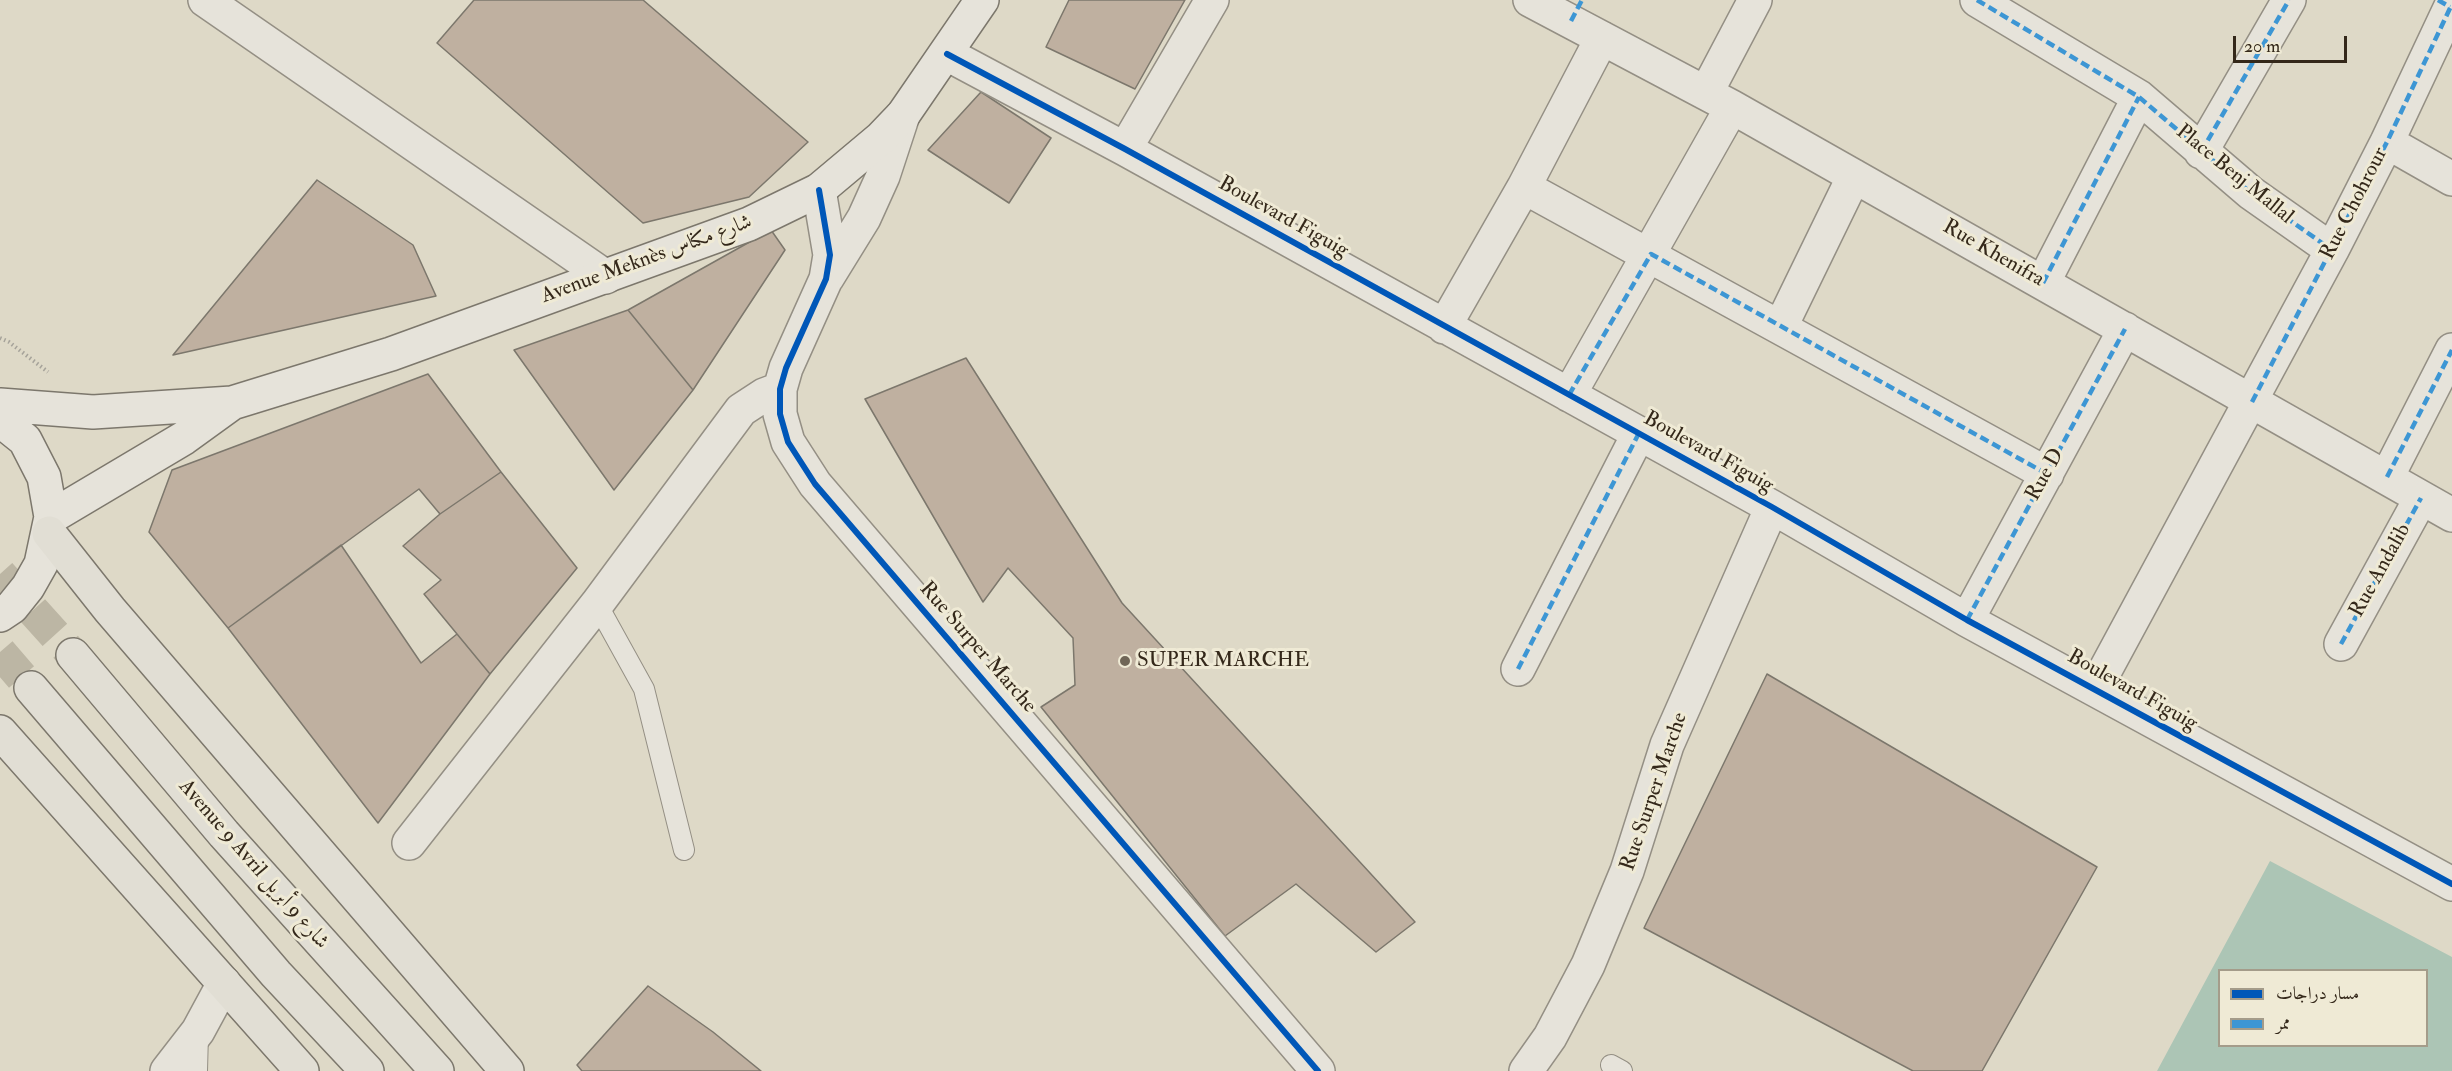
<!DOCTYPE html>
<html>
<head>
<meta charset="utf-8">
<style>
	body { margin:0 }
	#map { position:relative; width:2452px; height:1071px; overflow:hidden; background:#ded9c7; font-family:"IM FELL Double Pica",Amiri,serif }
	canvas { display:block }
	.legend { position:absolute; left:2218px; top:969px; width:210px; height:78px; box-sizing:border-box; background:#efead5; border:2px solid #a49c8a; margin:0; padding:8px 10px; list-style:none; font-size:18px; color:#34281a }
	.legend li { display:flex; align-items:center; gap:12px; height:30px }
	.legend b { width:30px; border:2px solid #a49c8a }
	.scale { position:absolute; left:2233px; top:36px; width:114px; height:27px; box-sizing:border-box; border:3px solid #34281a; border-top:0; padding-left:8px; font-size:18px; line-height:21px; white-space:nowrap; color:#34281a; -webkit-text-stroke:4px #efead5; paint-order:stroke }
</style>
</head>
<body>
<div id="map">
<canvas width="2452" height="1071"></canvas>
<ul class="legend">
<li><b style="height:8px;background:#0057b8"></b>مسار دراجات</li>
<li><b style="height:8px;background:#3d96d4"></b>ممر</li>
</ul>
<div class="scale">20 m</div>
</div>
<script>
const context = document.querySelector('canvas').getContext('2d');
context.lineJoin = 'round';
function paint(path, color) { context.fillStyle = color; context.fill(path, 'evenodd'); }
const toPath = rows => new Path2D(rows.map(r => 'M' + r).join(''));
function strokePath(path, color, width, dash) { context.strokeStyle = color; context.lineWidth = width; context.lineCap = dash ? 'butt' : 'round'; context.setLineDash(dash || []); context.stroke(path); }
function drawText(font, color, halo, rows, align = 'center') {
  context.font = font + ' "IM FELL Double Pica",Amiri,serif'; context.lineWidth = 6; context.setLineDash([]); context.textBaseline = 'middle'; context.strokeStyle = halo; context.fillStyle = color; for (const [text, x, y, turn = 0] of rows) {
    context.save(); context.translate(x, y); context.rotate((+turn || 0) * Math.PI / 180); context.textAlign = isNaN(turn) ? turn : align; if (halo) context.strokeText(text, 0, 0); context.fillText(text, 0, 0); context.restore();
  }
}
paint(toPath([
	[2270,861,2452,957,2452,1071,2157,1071],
	[2220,970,2426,970,2426,1046,2220,1046]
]), '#acc5b5');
const building = toPath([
	[474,0,643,0,808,142,749,197,643,223,437,43,474,0],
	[1069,0,1185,0,1135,89,1046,47,1069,0],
	[981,92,1051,138,1009,203,928,150,981,92],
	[317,180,413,245,436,296,173,355,317,180],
	[771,230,785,250,693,390,628,310,771,230],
	[628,310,693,390,614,490,514,350,628,310],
	[966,358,1122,603,1415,922,1376,952,1296,884,1225,936,1041,707,1075,685,1073,638,1008,568,983,602,865,399,966,358],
	[428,374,501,472,440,514,419,489,228,628,149,532,172,470,428,374],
	[501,472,577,568,490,674,424,594,441,580,403,546,440,514,501,472],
	[341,545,421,663,457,634,490,674,378,823,228,628,341,545],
	[1767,674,2097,867,1982,1071,1913,1071,1644,928,1767,674],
	[648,986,713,1032,761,1071,582,1071,577,1065,648,986]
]);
paint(building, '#bfb0a0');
strokePath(building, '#7c776c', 1.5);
strokePath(toPath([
	[0,574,73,655],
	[0,652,31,688]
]), '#bcb6a4', 33, [33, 16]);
const lane = toPath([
	[597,604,644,689,684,850],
	[1611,1065,1622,1071],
	[197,1071,198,1034]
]);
const street = toPath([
	[205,0,606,277],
	[1530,0,1732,107,2452,515],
	[1977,0,2139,97,2251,193,2332,250],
	[947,54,1125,149,1772,507,1967,620,2452,884],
	[1706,93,1755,0],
	[2387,142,2452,179],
	[1125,149,1212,0],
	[2201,152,2289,0],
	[1524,187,1602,38],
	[819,190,830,255,826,279,786,368,780,389,780,414,788,442,815,484,1318,1071],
	[827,278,864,218,883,176,903,115],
	[2043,283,2139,97],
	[1781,326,1854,176],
	[1444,327,1524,187,2047,474],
	[1569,395,1732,107],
	[2387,477,2452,350],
	[1967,620,2125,329],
	[2341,644,2421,498],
	[1518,669,1639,433],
	[2095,689,2332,250,2387,142,2452,4],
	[409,843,597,604,741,410,764,395,780,389],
	[167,1071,198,1031,224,983],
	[1526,1071,1550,1037,1588,965,1627,871,1667,745,1772,507]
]);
const secondary = toPath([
	[0,405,93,412,232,403,391,354,749,224,819,190,881,138,903,115,982,0],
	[0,420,25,440,44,477,51,517,41,564,28,587,12,607,0,615],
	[51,517,184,438,231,404]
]);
const highway = toPath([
	[49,533,110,610,507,1071],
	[73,655,224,834,437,1071],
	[31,688,276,974,367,1071],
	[0,732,302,1071]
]);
strokePath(lane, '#948f84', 22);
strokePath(street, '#948f84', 36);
strokePath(secondary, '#7c776c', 36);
strokePath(highway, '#7c776c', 36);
strokePath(toPath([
	[0,338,9,342,48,372]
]), '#a6a39a', 4, [1.5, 3]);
strokePath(lane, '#e6e3da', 20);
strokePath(street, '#e6e3da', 33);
strokePath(secondary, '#e6e3da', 33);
strokePath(highway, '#e1ded4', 33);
strokePath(toPath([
	[1977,0,2139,97,2251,193,2332,250],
	[2438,0,2450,7],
	[1571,21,1582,0],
	[2201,152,2289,0],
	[2043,283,2139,97],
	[1569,395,1651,254,2047,474],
	[2252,402,2387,142,2452,4],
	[2387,477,2452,350],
	[1967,620,2125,329],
	[2341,644,2421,498],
	[1518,669,1639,433]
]), '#3d96d4', 4.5, [9, 4.5]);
strokePath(toPath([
	[947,54,1125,149,1772,507,1967,620,2452,884],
	[819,190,830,255,826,279,786,368,780,389,780,414,788,442,815,484,1318,1071]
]), '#0057b8', 6);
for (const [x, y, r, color] of [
	[1125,661,6,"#706657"]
]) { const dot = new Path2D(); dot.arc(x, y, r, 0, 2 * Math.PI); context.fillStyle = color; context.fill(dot); strokePath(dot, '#efead5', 2); }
drawText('21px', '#34281a', '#efead5', [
	["Place Benj Mallal",2234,175,39],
	["Rue Chohrour",2355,204,-63],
	["Boulevard Figuig",1283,218,29],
	["Rue Khenifra",1993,254,30],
	["Avenue Meknès شارع مكناس",647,260,-20],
	["Boulevard Figuig",1708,453,29],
	["Rue D",2046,475,-61],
	["Rue Andalib",2381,571,-61],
	["Rue Surper Marche",977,648,49],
	["Boulevard Figuig",2132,691,29],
	["Rue Surper Marche",1655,792,-71],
	["Avenue 9 Avril شارع 9 أبريل",253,865,49]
]);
drawText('21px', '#34281a', '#efead5', [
	["SUPER MARCHE",1137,661]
], 'left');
</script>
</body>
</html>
